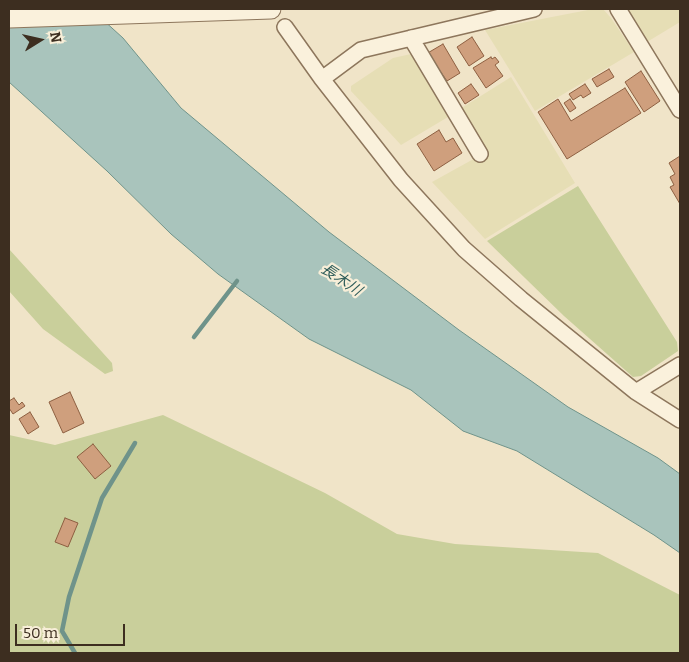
<!DOCTYPE html>
<html>
<head>
<meta charset="utf-8">
<style>
	body { margin:0 }
	#map { position:relative; width:689px; height:662px; overflow:hidden; background:#f0e4c8; font-family:Bitter,serif }
	canvas { display:block }
	.frame { position:absolute; inset:0; border:10px solid #3d2e20; pointer-events:none }
	.north { position:absolute; left:15px; top:15px; width:50px; height:50px; -webkit-text-stroke:4px #f7eed8; paint-order:stroke; rotate:80deg; font-size:14px; font-weight:700; line-height:20px; text-align:center; color:#3d2e20 }
	.north::after { content:''; display:block; margin:auto; width:18px; height:22px; background:#3d2e20; clip-path:polygon(50% 0,100% 100%,50% 72%,0 100%) }
	.scale { position:absolute; left:15px; top:624px; width:110px; height:22px; box-sizing:border-box; border:2px solid #3d2e20; border-top:0; padding-left:6px; font-size:15px; line-height:18px; white-space:nowrap; color:#3d2e20; -webkit-text-stroke:4px #f7eed8; paint-order:stroke }
</style>
</head>
<body>
<div id="map">
<canvas width="689" height="662"></canvas>
<div class="frame"></div>
<div class="north">N</div>
<div class="scale">50 m</div>
</div>
<script>
const context = document.querySelector('canvas').getContext('2d');
context.lineJoin = 'round';
function paint(path, color) { context.fillStyle = color; context.fill(path, 'evenodd'); }
const toPath = rows => new Path2D(rows.map(r => 'M' + r).join(''));
function strokePath(path, color, width, dash) { context.strokeStyle = color; context.lineWidth = width; context.lineCap = dash ? 'butt' : 'round'; context.setLineDash(dash || []); context.stroke(path); }
function drawText(font, color, halo, rows, align = 'center') {
  context.font = font + ' Bitter,"Noto Sans JP",serif'; context.lineWidth = 4.5; context.setLineDash([]); context.textBaseline = 'middle'; context.strokeStyle = halo; context.fillStyle = color; for (const [text, x, y, turn = 0] of rows) {
    context.save(); context.translate(x, y); context.rotate((+turn || 0) * Math.PI / 180); context.textAlign = isNaN(turn) ? turn : align; if (halo) context.strokeText(text, 0, 0); context.fillText(text, 0, 0); context.restore();
  }
}
paint(toPath([
	[593,9,603,9,611,18,634,52,535,111,485,30],
	[628,9,680,9,680,22,647,42],
	[411,54,448,117,401,145,351,91,351,86,393,58],
	[511,77,575,183,485,239,432,182,488,151,460,109]
]), '#e6deb5');
paint(toPath([
	[578,186,677,342,678,351,641,376,633,377,564,316,487,241],
	[9,249,112,363,113,371,105,374,43,329,9,291],
	[163,415,325,493,397,534,455,544,598,553,680,595,680,653,9,653,9,435,55,445]
]), '#c9cf9b');
const water = toPath([
	[9,9,91,9,123,38,181,108,329,232,459,330,568,407,658,458,680,474,680,553,654,535,517,451,463,431,411,390,309,339,218,274,171,234,107,171,9,82,9,9]
]);
paint(water, '#a9c4bc');
strokePath(water, '#6f938a', 1);
strokePath(toPath([
	[194,337,237,281],
	[75,653,62,631,69,597,102,498,135,443]
]), '#6f938a', 4.5);
const building = toPath([
	[472,37,484,56,469,66,457,47,472,37],
	[443,44,460,73,447,81,440,71,437,73,426,54,443,44],
	[491,57,492,59,495,57,499,62,495,65,503,76,486,88,473,68,491,57],
	[609,69,614,77,597,87,592,79,609,69],
	[641,71,660,101,644,112,625,82,641,71],
	[471,84,479,95,465,104,458,93,471,84],
	[585,84,591,93,583,98,581,95,573,100,569,94,585,84],
	[625,88,641,113,567,159,538,112,558,99,571,121,625,88],
	[570,99,576,108,570,112,564,103,570,99],
	[439,130,446,142,453,138,462,153,434,171,417,144,439,130],
	[680,156,680,204,670,187,674,185,670,177,675,174,669,163,680,156],
	[70,392,84,423,63,433,49,402,70,392],
	[14,398,19,405,22,402,25,406,13,414,9,408,9,401,14,398],
	[30,412,39,427,28,434,19,419,30,412],
	[93,444,111,466,95,479,77,457,93,444],
	[65,518,78,523,68,547,55,542,65,518]
]);
paint(building, '#cf9f7d');
strokePath(building, '#8d5f41', 1);
const minor = toPath([
	[534,9,361,50,322,79,401,180,464,249,521,299,636,392,680,420],
	[618,9,680,110],
	[285,27,322,79],
	[411,38,480,154],
	[636,392,680,365]
]);
const tertiary = toPath([
	[9,18,271,9]
]);
strokePath(minor, '#8d765c', 18);
strokePath(tertiary, '#8d765c', 21);
strokePath(minor, '#faf1dc', 15);
strokePath(tertiary, '#faf1dc', 19);
drawText('italic 15px', '#2f5d5a', '#f7eed8', [
	["長木川",341,280,34]
]);
</script>
</body>
</html>
